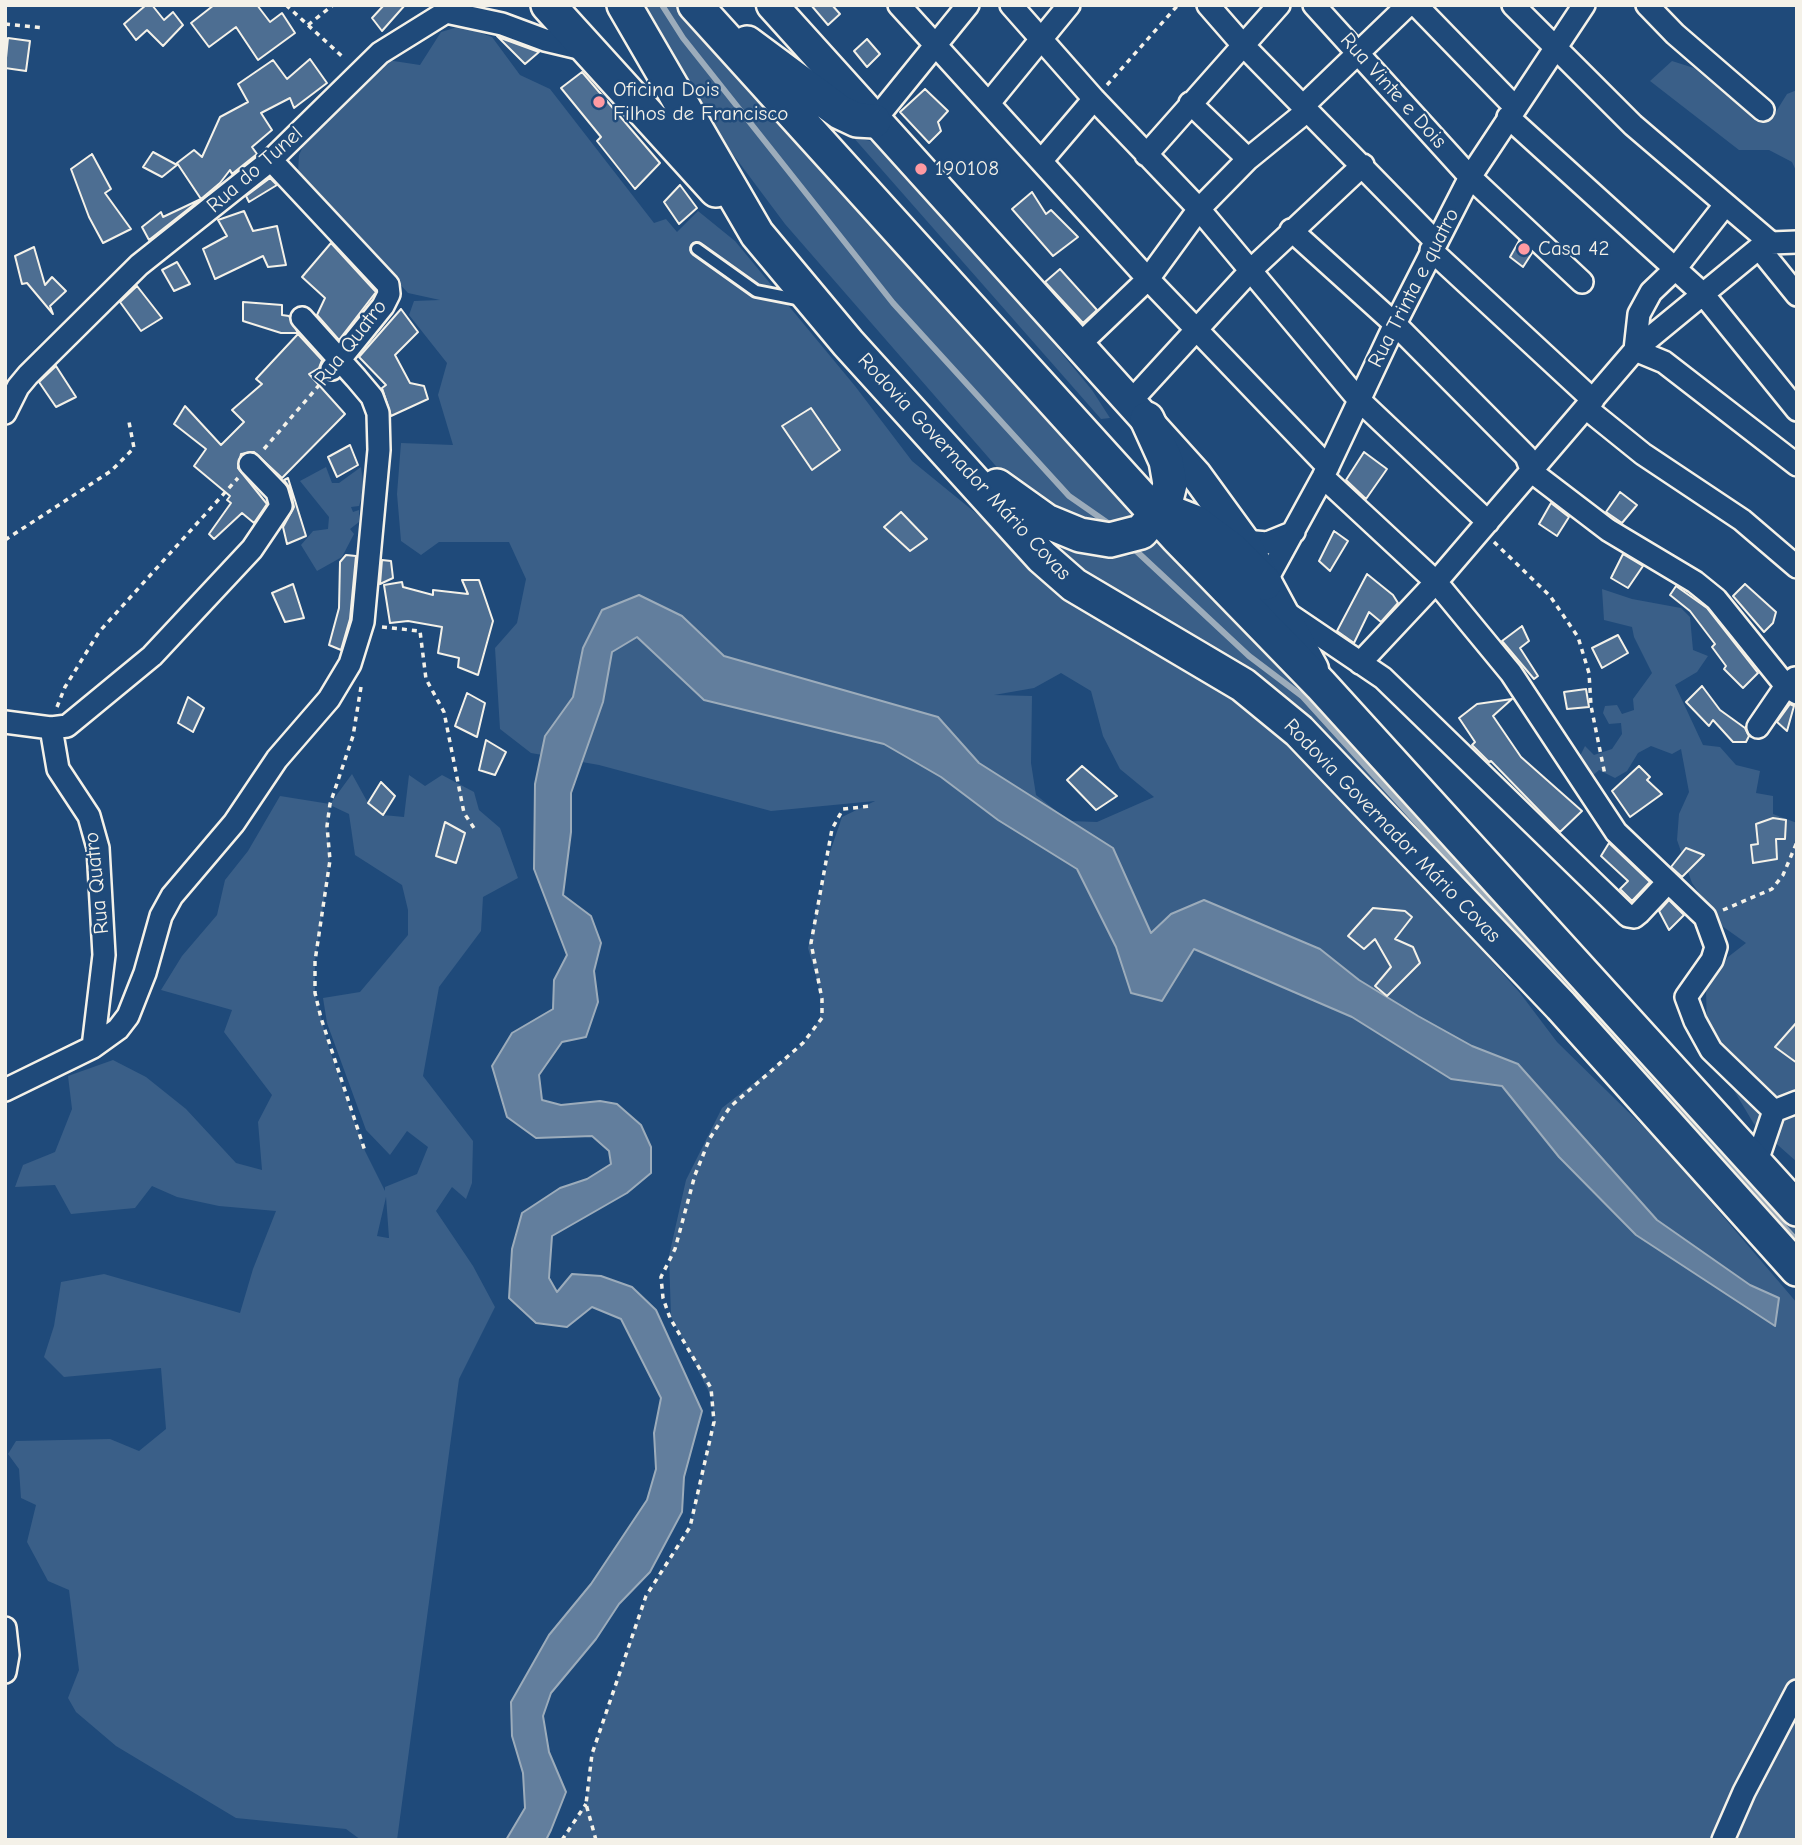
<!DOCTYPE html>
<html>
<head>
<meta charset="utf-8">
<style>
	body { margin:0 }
	#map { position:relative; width:1802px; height:1845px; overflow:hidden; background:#1f4a7a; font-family:"Comic Neue",sans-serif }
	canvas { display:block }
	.frame { position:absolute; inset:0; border:7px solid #f4f1e8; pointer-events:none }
</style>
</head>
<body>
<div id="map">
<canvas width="1802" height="1845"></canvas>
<div class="frame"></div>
</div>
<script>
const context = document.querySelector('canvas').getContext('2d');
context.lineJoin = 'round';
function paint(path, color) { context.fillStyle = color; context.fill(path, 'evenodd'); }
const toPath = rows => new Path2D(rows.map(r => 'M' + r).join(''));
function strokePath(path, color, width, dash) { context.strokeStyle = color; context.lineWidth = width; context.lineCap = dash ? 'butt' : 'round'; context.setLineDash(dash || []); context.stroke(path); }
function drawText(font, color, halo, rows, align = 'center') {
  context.font = font + ' "Comic Neue",sans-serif'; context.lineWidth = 5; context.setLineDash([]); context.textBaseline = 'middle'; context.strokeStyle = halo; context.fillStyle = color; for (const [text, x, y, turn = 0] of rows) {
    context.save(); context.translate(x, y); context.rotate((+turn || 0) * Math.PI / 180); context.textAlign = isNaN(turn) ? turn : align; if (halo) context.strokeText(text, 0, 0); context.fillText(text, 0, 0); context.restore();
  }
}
paint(toPath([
	[643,5,682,5,1140,514,1128,528,1083,524,1015,488,785,224,717,133,671,48],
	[461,26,492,37,520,75,550,89,654,223,666,219,677,232,698,211,735,241,855,386,912,461,988,523,1038,572,1246,702,1330,780,1520,993,1557,1042,1663,1146,1797,1303,1797,1840,562,1840,586,1804,592,1754,646,1596,690,1527,714,1422,712,1398,671,1317,669,1256,686,1180,722,1108,803,1044,820,1019,820,990,808,948,830,852,842,817,875,801,771,811,599,765,531,753,500,729,495,648,517,623,526,579,509,542,439,542,421,555,401,541,397,494,401,443,453,445,438,395,447,363,409,315,414,301,440,300,408,293,298,173,299,155,310,132,387,60,420,65,441,32],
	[1061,673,1091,691,1103,736,1120,769,1154,797,1097,822,1069,821,1036,795,1031,763,1032,696,994,695,1034,688],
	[1672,61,1694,68,1725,94,1772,118,1787,94,1797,90,1797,173,1792,162,1769,150,1739,150,1650,81],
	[853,137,870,141,896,163,967,239,1092,390,1110,418,1101,419],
	[326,467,332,483,339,483,361,467,364,489,359,506,351,507,353,512,359,510,359,522,350,529,354,534,342,557,317,571,301,545,313,531,328,529,329,517,300,481],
	[1050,530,1099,551,1130,556,1159,531,1797,1227,1797,1252,1599,1030,1328,737,1291,704,1208,644,1048,548],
	[1602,589,1632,599,1681,608,1690,617,1693,650,1708,656,1697,672,1675,685,1703,745,1720,747,1736,765,1760,771,1756,793,1773,796,1773,814,1797,823,1797,1162,1754,1124,1733,1089,1707,1029,1706,989,1728,957,1746,943,1722,926,1692,883,1677,840,1679,814,1689,792,1681,749,1672,754,1651,746,1638,753,1627,771,1615,778,1599,770,1581,786,1578,760,1585,746,1594,755,1612,749,1622,734,1621,723,1609,724,1603,713,1605,706,1617,705,1622,714,1634,710,1633,699,1652,673,1634,637,1632,627,1604,620],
	[352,774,368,803,383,815,404,817,409,775,425,786,442,775,474,792,479,810,500,828,518,878,483,897,481,931,439,987,423,1076,473,1141,472,1183,466,1199,452,1187,436,1211,473,1266,495,1307,459,1379,397,1840,361,1840,346,1829,236,1818,116,1746,76,1712,68,1698,79,1670,69,1590,48,1581,27,1542,36,1505,21,1498,19,1469,8,1454,16,1441,110,1439,139,1451,166,1429,161,1368,64,1377,44,1357,54,1326,61,1282,104,1274,240,1313,253,1269,276,1211,219,1206,177,1197,152,1186,135,1208,71,1214,55,1185,15,1187,23,1165,55,1152,72,1109,68,1076,113,1060,146,1077,186,1109,236,1163,262,1170,258,1122,272,1095,224,1032,232,1010,161,990,182,956,217,915,225,880,248,851,280,796,330,804],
	[330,805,349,814,355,855,402,885,408,910,408,935,360,992,323,998,327,1023,366,1130,390,1155,407,1131,428,1147,417,1174,385,1187,385,1191,365,1151,328,1045,315,993,315,961,330,860,327,826],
	[386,1197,389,1238,388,1238,377,1236]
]), '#3a5f88');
const water = toPath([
	[639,595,682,616,724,656,938,717,979,763,1113,848,1151,933,1171,914,1204,900,1320,949,1359,980,1418,1016,1472,1046,1518,1064,1657,1220,1750,1285,1779,1298,1775,1326,1636,1235,1559,1157,1502,1086,1451,1079,1352,1017,1194,949,1162,1001,1131,993,1116,947,1077,869,998,820,941,777,884,744,704,700,637,637,612,652,603,702,571,793,571,832,563,895,591,916,601,943,594,971,598,1002,586,1037,562,1042,539,1075,542,1100,561,1105,600,1101,617,1104,641,1125,651,1147,651,1173,627,1193,552,1236,549,1278,557,1292,572,1274,601,1276,632,1287,656,1310,702,1411,684,1477,682,1512,650,1572,619,1604,596,1639,551,1693,543,1716,549,1752,566,1792,551,1830,546,1840,506,1840,525,1808,523,1773,512,1736,511,1702,549,1635,591,1584,647,1500,656,1469,654,1433,661,1398,621,1319,592,1307,567,1327,536,1323,509,1298,512,1249,522,1213,560,1188,587,1179,611,1164,609,1151,592,1136,536,1138,507,1117,492,1066,512,1033,553,1009,554,980,567,955,534,869,535,784,545,736,573,697,583,648,602,610,639,595]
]);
paint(water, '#627e9d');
strokePath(water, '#9cacbb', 2);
strokePath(toPath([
	[662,5,683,38,893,303,1069,496,1115,528],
	[1132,547,1249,656,1302,696,1797,1241]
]), '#9cacbb', 6);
const building = toPath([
	[146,5,152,5,164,20,173,12,183,25,163,46,147,30,136,40,124,24,146,5],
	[214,5,257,5,270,22,282,13,295,33,258,60,236,27,209,47,191,23,214,5],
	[384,5,405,5,382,31,372,18,384,5],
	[811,5,832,5,840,14,828,25,811,5],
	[497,36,498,37,539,52,525,64,497,36],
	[8,38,30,41,26,71,5,68,8,38],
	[867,39,880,54,867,67,854,51,867,39],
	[310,59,327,83,294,108,290,98,261,113,272,130,252,147,257,154,232,174,230,170,220,183,201,199,177,163,194,150,202,157,220,117,248,102,238,84,273,60,287,79,310,59],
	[582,72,660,163,635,189,597,141,601,137,561,88,582,72],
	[925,89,948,111,938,122,941,131,929,143,900,112,925,89],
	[153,152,177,165,162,177,143,167,153,152],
	[92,154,111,189,105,193,131,229,103,243,89,217,71,169,92,154],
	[270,178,277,185,249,202,246,196,270,178],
	[680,185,697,208,679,224,664,202,680,185],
	[1032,192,1046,214,1051,210,1078,237,1053,256,1012,209,1032,192],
	[201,199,149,240,142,227,161,212,163,217,201,199],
	[244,211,253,231,277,226,286,265,268,267,263,256,215,279,203,249,227,236,218,220,244,211],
	[1519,241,1532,253,1523,267,1510,257,1519,241],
	[331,243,376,292,339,340,317,315,325,298,302,277,331,243],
	[34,247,45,285,52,277,66,291,50,306,53,314,27,283,22,284,15,256,34,247],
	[177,262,190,284,174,291,162,270,177,262],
	[1060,269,1097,310,1083,323,1045,282,1060,269],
	[137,286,162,318,141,331,120,302,137,286],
	[243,302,282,305,282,315,289,316,298,333,281,333,243,321,243,302],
	[401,309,418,332,395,355,410,383,424,386,428,399,391,416,382,388,386,385,359,357,401,309],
	[298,334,322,360,319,368,309,374,345,414,282,478,254,452,241,454,238,468,267,504,254,523,242,513,214,539,209,534,231,503,227,500,230,496,194,466,206,449,174,424,185,406,221,445,244,422,232,410,262,384,256,379,298,334],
	[56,366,76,397,56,407,39,382,56,366],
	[811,408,840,450,812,470,782,426,811,408],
	[350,445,358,465,337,477,328,457,350,445],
	[1364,452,1387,469,1366,499,1346,480,1364,452],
	[288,478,306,536,287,544,283,527,294,507,290,488,284,480,288,478],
	[1620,492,1637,505,1622,523,1606,512,1620,492],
	[1551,503,1569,517,1557,536,1539,524,1551,503],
	[901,512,927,539,910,551,884,527,901,512],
	[1334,531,1348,541,1330,571,1319,561,1334,531],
	[1623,554,1643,566,1628,588,1611,578,1623,554],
	[346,555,356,556,350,619,341,650,329,645,339,608,340,562,346,555],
	[382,560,391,561,393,578,380,584,382,560],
	[1367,574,1393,595,1398,603,1381,622,1369,612,1354,643,1337,631,1367,574],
	[462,580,479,580,493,621,478,675,458,667,459,658,438,653,442,627,408,621,390,623,384,585,402,582,403,587,433,595,433,590,468,594,462,580],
	[293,584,304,618,285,622,272,593,293,584],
	[1745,584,1776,612,1773,623,1764,632,1733,596,1745,584],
	[1676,586,1707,608,1758,673,1743,688,1724,669,1726,666,1712,647,1715,644,1690,611,1670,595,1676,586],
	[1522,626,1529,641,1520,648,1538,676,1534,679,1502,641,1522,626],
	[1618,635,1628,653,1602,668,1592,648,1618,635],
	[1702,686,1720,710,1745,728,1749,736,1746,742,1733,742,1713,720,1709,726,1686,702,1702,686],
	[1586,689,1589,707,1567,709,1564,692,1586,689],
	[467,693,485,703,477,737,455,726,467,693],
	[188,697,204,708,193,732,178,723,188,697],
	[1512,699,1493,716,1521,757,1582,811,1560,832,1491,761,1489,762,1472,745,1475,742,1459,718,1477,704,1512,699],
	[1790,704,1794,706,1787,731,1777,722,1790,704],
	[486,740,506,752,495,775,479,770,486,740],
	[1082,766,1117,796,1096,810,1067,780,1082,766],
	[1639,766,1650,777,1647,780,1662,794,1630,817,1612,791,1639,766],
	[381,782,395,796,383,815,368,803,381,782],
	[1773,818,1786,820,1785,839,1776,839,1777,859,1753,863,1751,845,1758,844,1756,824,1773,818],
	[445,822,465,833,456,863,436,856,445,822],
	[1609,843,1650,882,1632,901,1620,889,1628,881,1601,856,1609,843],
	[1686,848,1704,855,1682,877,1671,867,1686,848],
	[1669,900,1684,915,1669,930,1659,911,1669,900],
	[1373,908,1405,911,1412,917,1395,939,1413,947,1420,963,1387,996,1375,986,1391,967,1375,939,1364,949,1348,936,1373,908],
	[1797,1022,1797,1063,1775,1047,1797,1022]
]);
paint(building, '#4d6e92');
strokePath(building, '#f4f1e8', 2);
const service = toPath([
	[697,249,756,291,802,300]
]);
const minor = toPath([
	[899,5,1148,279,1328,467],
	[1011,5,1094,99,1199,209,1358,399,1488,522],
	[1208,5,1242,44,1435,241],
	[1314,5,1470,177,1582,282],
	[1416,5,1515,107],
	[1513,5,1633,125,1771,243],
	[1647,5,1675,34,1763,110],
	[989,103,1069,5],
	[1190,103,1248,159],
	[1303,106,1408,5],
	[1508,117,1703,294,1797,410],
	[874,121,968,5],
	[1146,155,1279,5],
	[271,160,388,285,389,294,383,306,332,369],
	[1042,160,1094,99],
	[1291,230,1395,324,1526,456,1532,472,1608,530,1695,582,1716,599,1786,686,1797,693],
	[1759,248,1797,295],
	[1431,250,1593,400],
	[1079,345,1148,279,1199,209,1248,159,1307,111],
	[1635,350,1759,248,1771,243,1797,242],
	[1635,350,1664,362,1797,465],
	[1131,401,1252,269,1363,165],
	[1586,408,1643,454,1742,520,1797,567],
	[5,413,18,387,28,375,139,265,271,160,380,53,446,12,502,24,545,40,587,50],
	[1323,477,1436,582,1511,673,1616,832,1705,917,1716,947,1712,960,1686,997,1695,1021,1711,1050,1774,1111,1756,1164],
	[1244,541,1267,543,1294,532],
	[1265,583,1323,477,1395,324,1470,177,1584,5],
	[1284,611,1383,678,1628,916,1634,917,1639,913,1668,882],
	[1360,663,1436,582,1635,350,1639,314,1651,292,1675,269,1725,205],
	[5,722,51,728,67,726,152,656,252,549,281,506,277,492,250,464],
	[1758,727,1786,686,1795,678],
	[51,728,58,769,89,816,98,848,104,955,93,1047],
	[5,1090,93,1047,118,1029,128,1016,145,973,161,916,172,896,234,823,277,759,329,699,350,664,363,622,379,450,378,413,372,397,356,378,302,318],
	[1774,1111,1797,1102],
	[5,1628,8,1655,5,1672],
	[1723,1840,1744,1792,1797,1691]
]);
const secondary = toPath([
	[772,5,1196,475,1244,541,1313,669]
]);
const trunk = toPath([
	[548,5,716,190],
	[624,5,757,234,848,343,1042,557,1074,585,1243,685,1299,731,1561,1006,1797,1269],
	[695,5,1177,537,1321,685,1797,1209],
	[747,43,840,112,857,120,874,121],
	[997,486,1046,521,1080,535,1110,540,1141,532,1165,504,1170,484,1166,461,1147,419],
	[1157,515,1172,513,1195,522,1231,549,1265,583]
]);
strokePath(service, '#f4f1e8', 16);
strokePath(minor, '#f4f1e8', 26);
strokePath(secondary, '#f4f1e8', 35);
strokePath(trunk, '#f4f1e8', 38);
strokePath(toPath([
	[286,5,345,59],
	[5,24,44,28],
	[308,25,333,5],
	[1107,85,1178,5],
	[264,449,321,383],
	[5,540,111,471,134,448,129,422],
	[1494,542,1550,596,1578,637,1589,673,1591,706,1605,775],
	[382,627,420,631,426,679,444,712,464,813,474,828],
	[361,687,353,736,330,804,327,826,330,860,315,961,315,993,321,1018,365,1151],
	[57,707,65,687,99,632,238,478],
	[1723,910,1772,889,1783,875,1797,842],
	[562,1840,586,1804],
	[596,1840,586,1804,592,1754,646,1596,690,1527,714,1422,711,1388,670,1318,663,1298,661,1277,675,1249,695,1175,710,1138,730,1107,803,1043,822,1018,822,999,811,943,832,829,843,809,871,806]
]), '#f4f1e8', 3.5, [5, 5]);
strokePath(service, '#1f4a7a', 10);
strokePath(minor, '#1f4a7a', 21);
strokePath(secondary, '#1f4a7a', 30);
strokePath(trunk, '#1f4a7a', 33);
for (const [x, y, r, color] of [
	[599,102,7,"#ff9aa2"],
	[921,169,7,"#ff9aa2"],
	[1524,249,7,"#ff9aa2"]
]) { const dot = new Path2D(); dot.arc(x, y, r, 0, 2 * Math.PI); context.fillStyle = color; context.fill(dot); strokePath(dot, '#1f4a7a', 2.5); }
drawText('21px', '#f4f1e8', '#1f4a7a', [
	["Oficina Dois",613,90],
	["Filhos de Francisco",613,114],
	["190108",935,169],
	["Casa 42",1538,249]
], 'left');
drawText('21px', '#f4f1e8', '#1f4a7a', [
	["Rua Vinte e Dois",1393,91,48],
	["Rua do Tunel",255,170,-41],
	["Rua Trinta e quatro",1414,288,-63],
	["Rua Quatro",351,343,-52],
	["Rodovia Governador Mário Covas",964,467,47],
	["Rodovia Governador Mário Covas",1392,831,46],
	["Rua Quatro",97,883,-96]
]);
</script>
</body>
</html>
